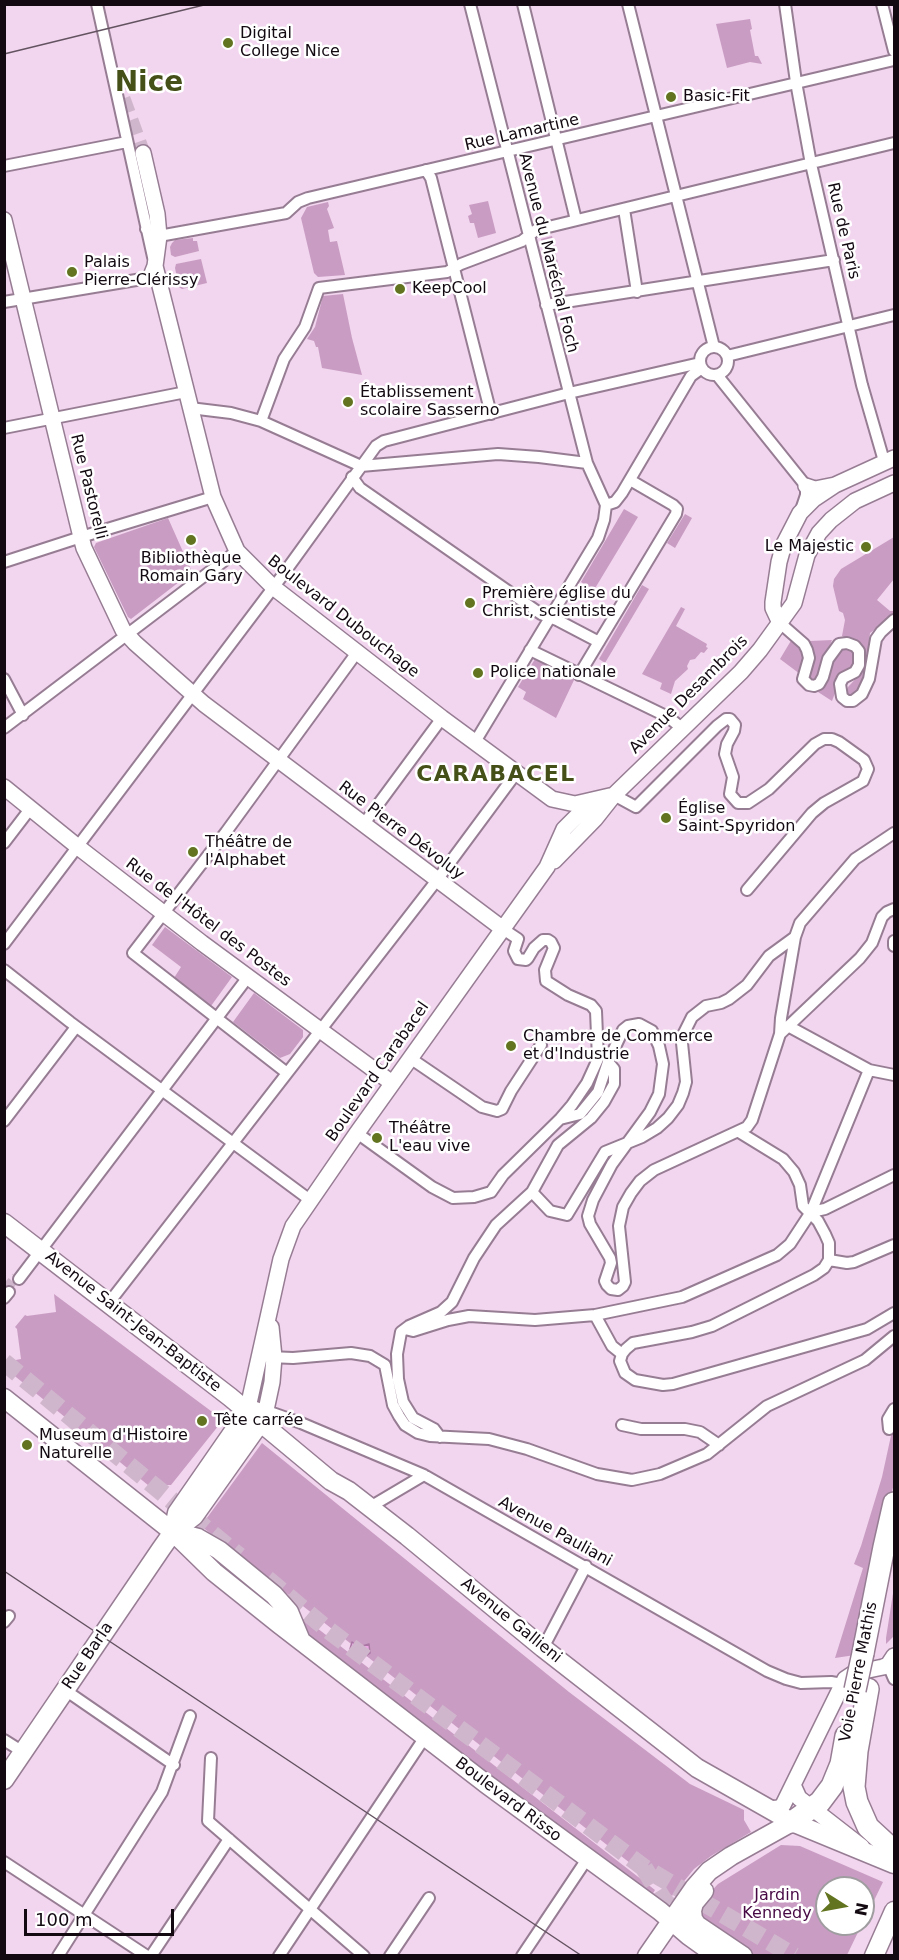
<!DOCTYPE html>
<html>
<head>
<meta charset="utf-8">
<style>
	body { margin:0 }
	#map { position:relative; width:899px; height:1960px; overflow:hidden; background:#f2d5ee; font-family:"DejaVu Sans",sans-serif }
	canvas { display:block }
	.frame { position:absolute; inset:0; border:6px solid #120911; pointer-events:none }
	.north { position:absolute; left:815px; top:1876px; width:60px; height:60px; box-sizing:border-box; background:#fff; border:2px solid #a09da0; border-radius:50%; rotate:101deg; font-size:16px; font-weight:700; line-height:24px; text-align:center; color:#120911 }
	.north::after { content:''; display:block; margin:auto; width:21px; height:27px; background:#637421; clip-path:polygon(50% 0,100% 100%,50% 72%,0 100%) }
	.scale { position:absolute; left:24px; top:1909px; width:150px; height:27px; box-sizing:border-box; border:3px solid #120911; border-top:0; padding-left:8px; font-size:18px; line-height:21px; white-space:nowrap; color:#120911; -webkit-text-stroke:4px #fff; paint-order:stroke }
</style>
</head>
<body>
<div id="map">
<canvas width="899" height="1960"></canvas>
<div class="frame"></div>
<div class="north">N</div>
<div class="scale">100 m</div>
</div>
<script>
const context = document.querySelector('canvas').getContext('2d');
context.lineJoin = 'round';
function paint(path, color) { context.fillStyle = color; context.fill(path, 'evenodd'); }
const toPath = rows => new Path2D(rows.map(r => 'M' + r).join(''));
function strokePath(path, color, width, dash) { context.strokeStyle = color; context.lineWidth = width; context.lineCap = dash ? 'butt' : 'round'; context.setLineDash(dash || []); context.stroke(path); }
function drawText(font, color, halo, rows, align = 'center') {
  context.font = font + ' "DejaVu Sans",sans-serif'; context.lineWidth = 5; context.setLineDash([]); context.textBaseline = 'middle'; context.strokeStyle = halo; context.fillStyle = color; for (const [text, x, y, turn = 0] of rows) {
    context.save(); context.translate(x, y); context.rotate((+turn || 0) * Math.PI / 180); context.textAlign = isNaN(turn) ? turn : align; if (halo) context.strokeText(text, 0, 0); context.fillText(text, 0, 0); context.restore();
  }
}
paint(toPath([
	[750,19,752,29,750,30,755,56,758,56,762,64,750,62,727,68,716,24],
	[488,201,496,233,478,238,474,223,470,223,468,216,472,214,469,205],
	[328,202,329,206,327,209,334,228,328,230,330,242,337,241,345,275,318,277,314,273,301,218,307,207],
	[552,236,565,295,555,296,541,239],
	[193,238,193,241,197,241,199,251,175,257,171,255,170,247,172,243,175,240],
	[201,259,207,283,182,289,179,287,175,268,176,264],
	[343,294,352,338,362,375,322,368,318,347,316,347,314,341,307,339,315,327,323,296],
	[624,509,638,517,594,590,581,582],
	[685,514,692,518,675,548,667,543],
	[168,518,192,572,131,619,128,617,94,547,96,543],
	[894,537,894,579,877,600,890,611,894,611,894,616,870,633,866,670,854,697,847,696,846,692,848,687,862,672,866,662,865,653,859,645,842,636,845,620,843,613,839,611,833,586,834,579,841,569],
	[642,585,649,589,605,663,599,659],
	[681,607,685,609,676,626,707,644,706,647,708,648,704,653,701,652,695,659,690,660,687,666,688,669,675,681,671,694,660,689,662,683,642,674],
	[792,639,804,650,804,663,800,674,780,659],
	[832,640,815,684,806,679,813,662,810,641],
	[840,650,850,650,857,658,854,668,841,677,832,701,818,692,834,657],
	[535,659,575,678,556,718,523,699,526,692,518,687],
	[165,927,232,977,211,1006,174,978,181,967,152,945],
	[254,993,303,1030,303,1037,290,1054,280,1058,233,1022],
	[54,1294,223,1420,171,1485,161,1485,154,1490,5,1368,5,1362,21,1359,17,1329,15,1327,25,1315,27,1316,56,1312],
	[894,1414,894,1483,855,1655,835,1658,863,1568,854,1564,861,1546,882,1477,892,1431,892,1418],
	[262,1443,569,1692,690,1784,744,1810,744,1820,751,1832,711,1856,694,1869,672,1896,201,1526],
	[894,1587,894,1636,886,1644,886,1638],
	[295,1616,308,1621,655,1890,652,1895,599,1854,572,1842,308,1641],
	[781,1845,800,1846,883,1882,863,1923,863,1888,827,1888,827,1924,862,1924,847,1955,751,1955,700,1923,701,1902,718,1884]
]), '#c99dc3');
const water = toPath([
	[352,1642,359,1647,369,1644,370,1653,362,1658,350,1649,352,1642]
]);
paint(water, '#eca6e4');
strokePath(water, '#ab77a5', 1.5);
strokePath(toPath([
	[6,1289,16,1277]
]), '#d0b6cd', 10, [10, 5]);
strokePath(toPath([
	[115,77,143,153]
]), '#d0b6cd', 15, [15, 8]);
strokePath(toPath([
	[4,1362,239,1556],
	[267,1579,327,1629,643,1867,794,1956],
	[644,1868,664,1901,689,1923]
]), '#d0b6cd', 18, [18, 9]);
const street = toPath([
	[97,4,153,257],
	[470,4,587,463,606,505,604,520,598,538,475,742],
	[523,4,576,220],
	[628,4,714,347],
	[785,4,796,82,811,164,862,385,884,461],
	[882,4,894,51],
	[4,166,127,142],
	[426,170,431,178,491,414],
	[624,209,637,292],
	[146,229,159,236,286,213,298,202,308,198,894,60],
	[4,302,148,278],
	[546,305,834,260],
	'700 361a14 14 0 1 1 28 0a14 14 0 1 1-28 0Z',
	[727,356,894,315],
	[717,375,806,486,806,495,801,510],
	[190,408,231,413,261,421,361,466,498,454,539,457,587,463],
	[261,421,284,359,305,327,319,288,447,272,461,264,522,241,536,230,894,143],
	[4,428,186,392],
	[352,477,360,488,541,614,557,620,599,642],
	[606,505,615,502,622,493,691,376,702,368],
	[4,562,81,537,213,497],
	[780,623,804,644,807,650,809,658,803,679,809,685,814,686,819,684,823,677,828,659,839,644,847,643,855,646,859,651,859,665,855,672,843,678,840,684,842,697,847,701,853,701,862,694,869,679,876,639,881,632,894,620],
	[530,650,668,717,683,729],
	[579,675,676,514,677,509,673,505,630,480],
	[4,679,23,715],
	[4,728,237,551],
	[614,795,636,807,717,726,726,719,730,719,735,725,734,731,727,744,725,754,733,777,730,794,738,803,748,803,769,789,815,744,824,739,832,739,839,742,864,760,868,769,863,781,824,803,812,813,747,890],
	[363,825,442,718],
	[4,843,30,809],
	[894,941,894,946],
	[4,944,282,576,376,446,384,441,569,393,700,363],
	[4,970,70,1022,310,1200],
	[788,1026,869,1070,894,1075],
	[780,1034,860,958,872,943,882,917,887,912,894,909],
	[410,1058,482,1107,497,1111,502,1109,511,1091,541,1045],
	[287,1073,133,953,226,832,358,651],
	[560,1119,580,1114,598,1092,608,1062,623,1030,628,1026,639,1024,652,1031,659,1046,663,1064,659,1094,650,1112,612,1164,593,1200,588,1216,590,1224,610,1258,611,1263,605,1281,607,1285,611,1289,618,1290,623,1286,625,1282,619,1226,623,1207,631,1193,640,1181,654,1170,747,1127,752,1120,780,1034,781,1018,795,937,800,923,855,859,894,833],
	[4,1121,76,1027],
	[739,1132,783,1159,794,1172,800,1185,803,1206,818,1221,825,1234,829,1243,829,1260,824,1268,814,1275,712,1326,692,1332,633,1343,626,1349,622,1354,620,1361,625,1373,635,1380,663,1385,673,1384,867,1329,894,1313],
	[357,1133,432,1187,453,1198,474,1197,491,1192,503,1175,560,1119,572,1105,587,1083,598,1059,596,1011,591,1005,568,995,546,981,545,970,554,948,551,942,548,940,543,940,534,948,528,958,526,960,518,959,514,951,518,939,503,929],
	[532,1192,550,1211,567,1215,605,1152,642,1137,657,1128,668,1118,678,1105,683,1093,686,1082,682,1043,684,1033,692,1017,706,1006,721,1003,729,999,747,985,769,956,795,937],
	[811,1212,825,1209,894,1175],
	[829,1260,847,1263,854,1262,894,1245],
	[19,1279,248,977],
	[4,1298,9,1292],
	[108,1304,437,880,517,772],
	[595,1315,612,1346,622,1354],
	[405,1329,413,1331,448,1320,469,1316,535,1320,595,1315,682,1297,777,1255,790,1244,811,1212,869,1070],
	[269,1357,293,1358,351,1353,370,1356,385,1365,393,1405,399,1416,405,1425,418,1433,430,1436,489,1439,527,1449,597,1474,632,1480,660,1474,707,1454,767,1406,865,1360,894,1336],
	[250,1405,301,1423,424,1475,767,1671,786,1679,801,1683,831,1682,842,1684],
	[622,1425,641,1429,685,1429,700,1432,719,1445],
	[889,1429,888,1419,894,1409],
	[440,1437,434,1429,413,1418,403,1402,398,1379,397,1354,401,1332,409,1326,441,1312,452,1302,474,1258,496,1225,532,1192,558,1145,591,1118,604,1102,614,1084,614,1069,608,1062],
	[370,1507,424,1475],
	[4,1622,9,1616],
	[543,1648,586,1566],
	[888,1665,894,1679],
	[65,1690,174,1765],
	[4,1740,23,1752],
	[211,1758,208,1821,364,1956],
	[4,1862,147,1956],
	[58,1956,162,1792,190,1716],
	[151,1956,229,1839],
	[279,1956,425,1737],
	[390,1956,429,1898],
	[522,1956,587,1859]
]);
const secondary = toPath([
	[143,153,157,214,159,236,155,266,151,276],
	[4,220,81,537,84,548,123,630,135,643,204,704,503,929],
	[155,266,213,497,237,551,273,587,442,718,552,799,575,804,614,795],
	[806,486,815,489,835,485,894,458],
	[780,623,773,608,773,602,779,562,784,544,800,513,814,499,835,485],
	[4,787,78,847,202,943,392,1083],
	[554,861,595,819,614,795,741,672,760,650,794,603,807,555,819,533,831,520,855,501,894,483],
	[247,1412,281,1259,293,1226,357,1133,547,867,564,829,580,813,596,805],
	[260,1423,266,1410,272,1382,274,1357,271,1327],
	[794,1787,799,1798,862,1847],
	[768,1809,779,1808,783,1805,845,1679,854,1673,883,1667,888,1665,894,1656]
]);
const primary = toPath([
	[4,1223,230,1397,331,1481,349,1491,407,1536,543,1648,697,1768,792,1822,894,1864],
	[4,1398,173,1532,214,1572,279,1624,485,1783,660,1911,689,1936,717,1956],
	[173,1532,177,1513,247,1412],
	[175,1532,198,1538,219,1550,274,1595,289,1612,301,1641],
	[4,1780,161,1549,173,1532,194,1516,260,1423],
	[692,1911,693,1919,697,1925,743,1956],
	[689,1936,689,1922,694,1903,704,1891],
	[647,1956,694,1888,709,1871,731,1856,792,1822],
	[874,1956,894,1911]
]);
const highway = toPath([
	[863,1653,884,1547,894,1503],
	[868,1689,857,1751,854,1787,857,1802,868,1827,894,1851],
	[792,1822,820,1802,832,1786,841,1764,846,1736]
]);
strokePath(street, '#977d94', 14);
strokePath(secondary, '#977d94', 18);
strokePath(primary, '#977d94', 21);
strokePath(highway, '#977d94', 24);
strokePath(street, '#fff', 10);
strokePath(secondary, '#fff', 15);
strokePath(primary, '#fff', 18);
strokePath(highway, '#fff', 21);
strokePath(toPath([
	[4,54,208,4],
	[4,1571,582,1956]
]), '#635361', 1.5);
const highwayBridge = toPath([
	[855,1690,863,1653]
]);
strokePath(highwayBridge, '#977d94', 24, []);
strokePath(highwayBridge, '#fff', 21);
for (const [x, y, r, color] of [
	[228,43,6,"#637421"],
	[671,97,6,"#637421"],
	[72,272,6,"#637421"],
	[400,289,6,"#637421"],
	[348,402,6,"#637421"],
	[191,540,6,"#637421"],
	[866,547,6,"#637421"],
	[470,603,6,"#637421"],
	[478,673,6,"#637421"],
	[666,818,6,"#637421"],
	[193,852,6,"#637421"],
	[511,1046,6,"#637421"],
	[377,1138,6,"#637421"],
	[202,1421,6,"#637421"],
	[27,1445,6,"#637421"]
]) { const dot = new Path2D(); dot.arc(x, y, r, 0, 2 * Math.PI); context.fillStyle = color; context.fill(dot); strokePath(dot, '#fff', 2); }
drawText('16px', '#120911', '#fff', [
	["Digital",240,34],
	["College Nice",240,52],
	["Basic-Fit",683,97],
	["Palais",84,263],
	["Pierre-Clérissy",84,281],
	["KeepCool",412,289],
	["Établissement",360,393],
	["scolaire Sasserno",360,411],
	["Le Majestic",854,547,"right"],
	["Bibliothèque",191,559,"center"],
	["Romain Gary",191,577,"center"],
	["Première église du",482,594],
	["Christ, scientiste",482,612],
	["Police nationale",490,673],
	["Église",678,809],
	["Saint-Spyridon",678,827],
	["Théâtre de",205,843],
	["l'Alphabet",205,861],
	["Chambre de Commerce",523,1037],
	["et d'Industrie",523,1055],
	["Théâtre",389,1129],
	["L'eau vive",389,1147],
	["Tête carrée",214,1421],
	["Museum d'Histoire",39,1436],
	["Naturelle",39,1454]
], 'left');
drawText('16px', '#120911', '#fff', [
	["Rue Lamartine",522,133,-13],
	["Rue de Paris",843,231,77],
	["Avenue du Maréchal Foch",548,253,76],
	["Rue Pastorelli",88,487,76],
	["Boulevard Dubouchage",343,617,38],
	["Avenue Desambrois",689,695,-45],
	["Rue Pierre Dévoluy",401,831,37],
	["Rue de l'Hôtel des Postes",208,923,37],
	["Boulevard Carabacel",378,1072,-55],
	["Avenue Saint-Jean-Baptiste",133,1322,38],
	["Avenue Pauliani",555,1532,29],
	["Avenue Gallieni",511,1621,39],
	["Rue Barla",88,1656,-56],
	["Voie Pierre Mathis",859,1672,-79],
	["Boulevard Risso",508,1800,37]
]);
drawText('16px', '#470944', '#fff', [
	["Jardin",777,1896],
	["Kennedy",777,1914]
]);
context.letterSpacing = '1.5px';
drawText('bold 22px', '#445018', '#fff', [
	["CARABACEL",496,775]
]);
context.letterSpacing = '0px';
drawText('bold 28px', '#445018', '#fff', [
	["Nice",149,84]
]);
</script>
</body>
</html>
